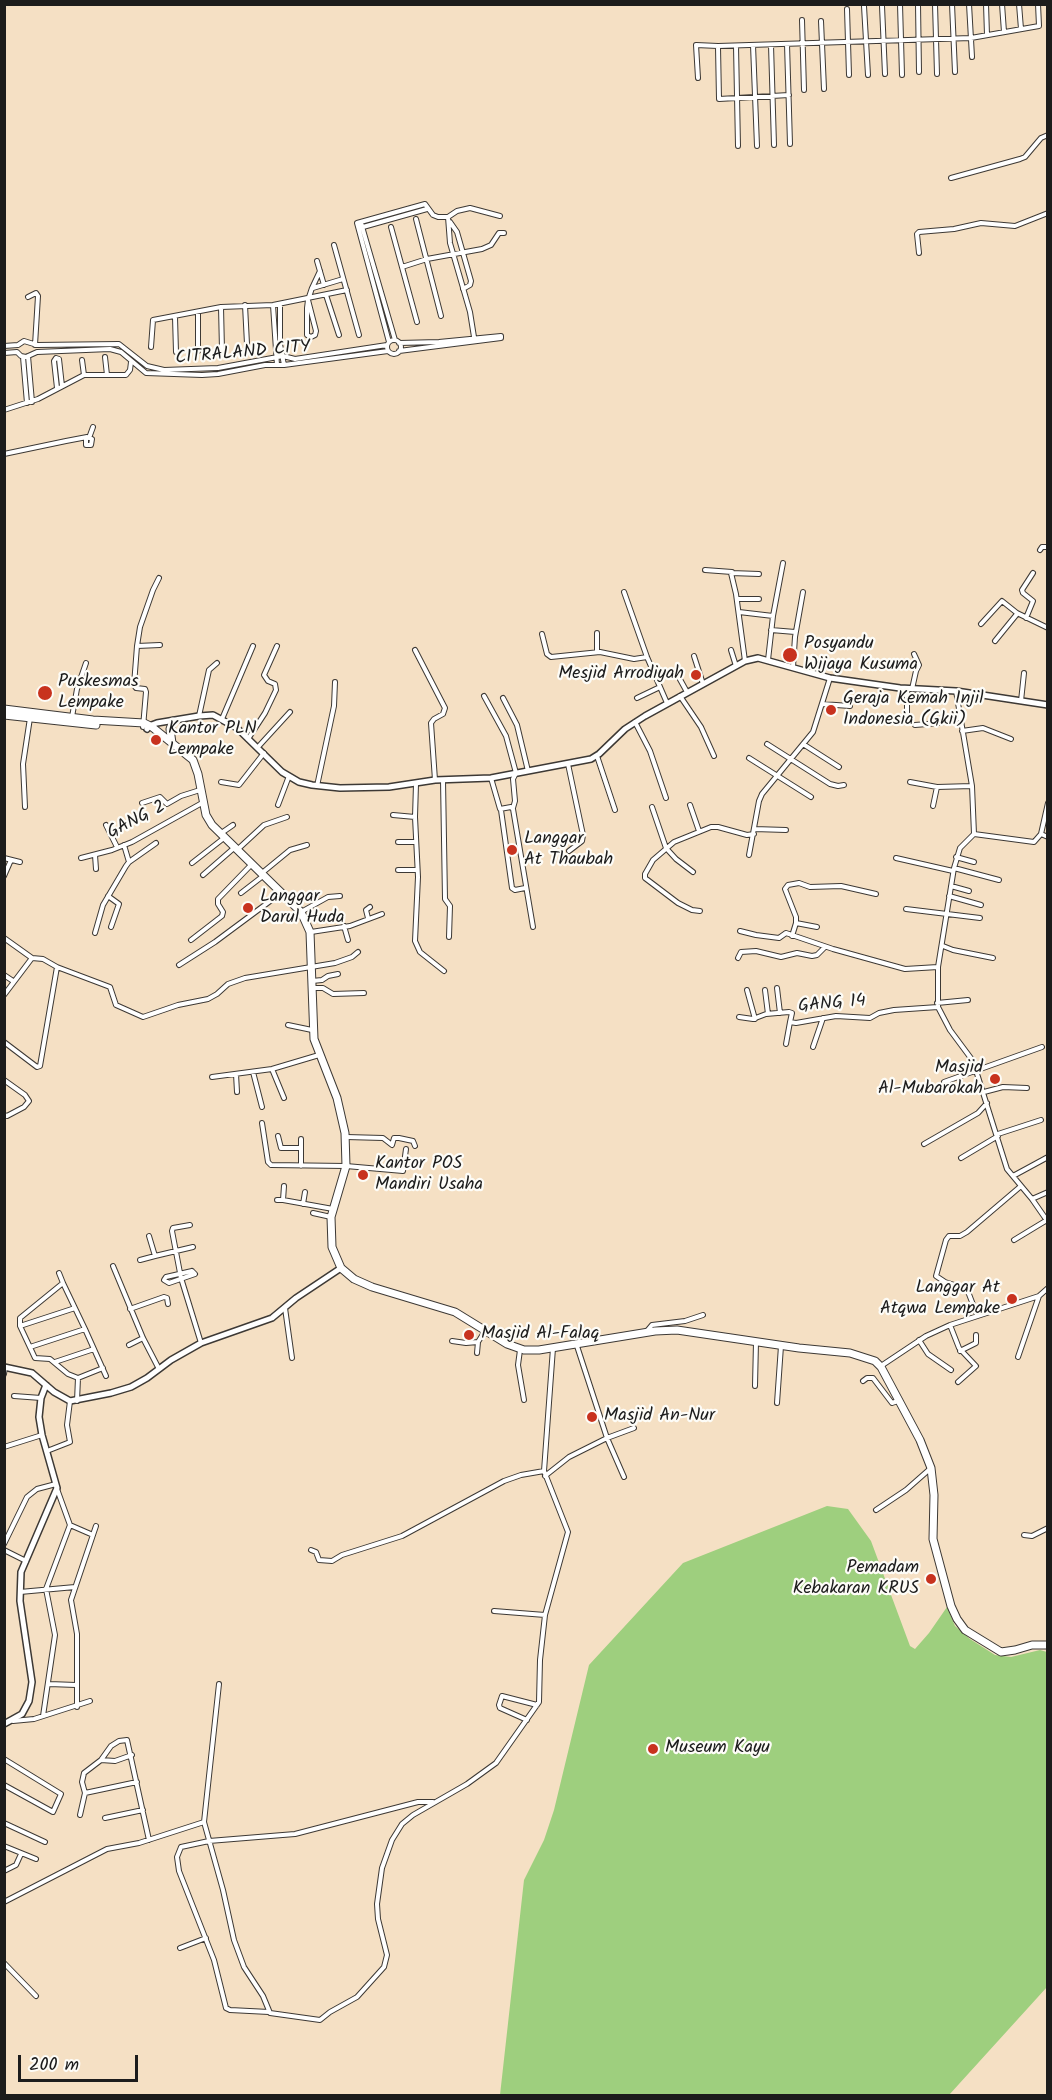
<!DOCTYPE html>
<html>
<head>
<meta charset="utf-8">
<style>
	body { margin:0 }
	#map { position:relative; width:1052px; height:2100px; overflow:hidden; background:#f5e0c4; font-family:Kalam,sans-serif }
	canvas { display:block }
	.frame { position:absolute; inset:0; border:6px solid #1c1c1c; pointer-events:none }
	.scale { position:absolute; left:18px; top:2055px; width:120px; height:27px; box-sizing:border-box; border:3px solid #1c1c1c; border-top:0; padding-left:8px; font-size:18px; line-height:21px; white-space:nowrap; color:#1c1c1c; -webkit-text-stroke:4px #fdfcf7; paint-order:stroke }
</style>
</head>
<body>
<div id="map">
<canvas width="1052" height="2100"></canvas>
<div class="frame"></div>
<div class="scale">200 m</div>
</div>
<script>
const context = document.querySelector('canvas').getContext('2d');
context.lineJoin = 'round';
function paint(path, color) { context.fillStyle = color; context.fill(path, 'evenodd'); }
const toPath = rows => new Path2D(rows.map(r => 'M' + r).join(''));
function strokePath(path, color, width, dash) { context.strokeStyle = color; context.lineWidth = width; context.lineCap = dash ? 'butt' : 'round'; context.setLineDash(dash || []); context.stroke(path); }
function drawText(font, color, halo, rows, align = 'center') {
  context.font = font + ' Kalam,sans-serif'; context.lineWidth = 4.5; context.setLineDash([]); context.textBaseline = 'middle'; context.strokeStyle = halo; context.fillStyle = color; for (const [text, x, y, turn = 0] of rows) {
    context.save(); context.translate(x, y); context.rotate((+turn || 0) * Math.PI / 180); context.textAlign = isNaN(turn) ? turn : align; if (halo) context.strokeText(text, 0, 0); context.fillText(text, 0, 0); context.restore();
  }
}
paint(toPath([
	[827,1506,848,1509,871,1541,910,1646,915,1649,929,1633,947,1607,955,1626,970,1639,995,1655,1011,1657,1040,1650,1047,1652,1047,1987,949,2095,500,2095,524,1880,544,1840,554,1810,589,1665,683,1563]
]), '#9ecf7e');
const street = toPath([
	[900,4,902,75],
	[918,4,919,72],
	[935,4,937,74],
	[952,4,955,72],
	[969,4,972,57],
	[986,4,987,35],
	[1002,4,1004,32],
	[1019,4,1021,29],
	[864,6,868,75],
	[882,6,885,74],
	[847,9,849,75],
	[802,20,804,90],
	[821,21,824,89],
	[787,44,790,144],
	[753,45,757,146],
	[771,45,774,145],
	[736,46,738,146],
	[718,47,719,99,789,95],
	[698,78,696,45,718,46,971,38,1039,26,1038,4],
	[951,178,1020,159,1025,157,1041,138,1048,135],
	[448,217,457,211,470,208,500,216],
	[416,219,441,316],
	[450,222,457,232,471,281,470,285,463,289],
	[361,223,395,340],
	[363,227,427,209],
	[391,227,417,322],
	[334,245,359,335],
	[919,253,917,234,919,232,954,229,981,223,1015,226,1048,213],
	[317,261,324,285],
	[402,267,427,259,482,249,491,245,499,233,504,233],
	[313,288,343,279],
	[326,295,339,335],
	[28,297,36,293,38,296,35,345],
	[308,300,316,331,315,335,311,337,307,335,307,308,308,300,312,288,320,271],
	[280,304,280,344,284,365],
	[245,305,247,344],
	[273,305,277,365],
	[221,307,222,350],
	[198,312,198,351],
	[175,317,176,352],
	'387 347a7 7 0 1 1 14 0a7 7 0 1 1-14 0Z',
	[389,342,357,223,425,204,433,215,438,217,448,217,450,243,470,312,474,337],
	[399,343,439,342,501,336,501,338],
	[4,346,18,345,24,341,37,345,119,344,147,366,164,370,218,368,283,356,295,359,387,345],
	[151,347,153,320,221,307,273,305,347,290],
	[399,351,501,338],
	[4,353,17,352,21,356,26,357,37,352,110,349,121,352,146,373,202,375,218,374,265,365,284,365,388,351],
	[28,356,32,402],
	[23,357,27,403],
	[105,357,107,375],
	[82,360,84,375],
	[57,388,54,361,56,358,59,359,62,386],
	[4,410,38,399,84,375,126,375,130,370,131,362],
	[89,438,93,427],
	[4,454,66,441,87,437,92,439,91,445,86,445,86,438],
	[1040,550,1042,547,1048,547],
	[705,570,732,572],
	[624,592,647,657,667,703],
	[737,599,759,599],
	[739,612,773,616],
	[1026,618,1033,601,1023,593,1022,590,1033,573],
	[981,624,1002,601,1017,613,1048,628],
	[771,630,795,632],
	[597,633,597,652],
	[542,634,547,654,551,657,600,652,634,659,647,657],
	[995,641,1017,614],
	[137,646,160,645],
	[415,650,445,708,443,714,434,719,431,723,435,780],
	[731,650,736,666],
	[694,656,703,684],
	[768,660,773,616,783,563],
	[745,661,736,594,731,573,759,574],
	[793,667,795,637,803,592],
	[677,674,687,692],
	[907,689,907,716],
	[912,689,916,671,919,665,914,654],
	[956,691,972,786,974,834],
	[484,696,506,736,516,773,513,779,515,801,513,808],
	[680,696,701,727,714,756],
	[503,698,517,725,528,771],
	[637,698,660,687],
	[1021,701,1024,673],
	[822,704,850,706],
	[199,716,209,670,217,663],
	[72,717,77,689,86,663],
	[222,719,253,646],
	[635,722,650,751,666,798],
	[915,725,939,723,960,718],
	[143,727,146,692,145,689,136,688,134,685,137,646,140,627,153,590,159,578],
	[962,731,983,728,1011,739],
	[248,739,265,713,276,690,275,684,268,681,264,675,277,646],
	[767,744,830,784,838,786,844,785],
	[803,744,839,767],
	[258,747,290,712],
	[597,756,615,810],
	[749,758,811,797],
	[568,764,583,835,582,841,569,851],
	[491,778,500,809,511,807,513,809,533,927],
	[443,780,445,899,450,906,449,937],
	[221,782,239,785,264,753],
	[910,782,937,787,972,786],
	[416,784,415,817,418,877,415,941,420,952,444,971],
	[317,786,334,706,335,682],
	[142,803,160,797,167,804,181,796,200,790],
	[278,805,289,776],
	[690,805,699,831],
	[933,806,937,787],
	[25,807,23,764,30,718],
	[652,807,666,848,676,859,693,872],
	[501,810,512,888,515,890,525,888],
	[393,815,415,817],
	[106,825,117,847],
	[754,829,786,830],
	[220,834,233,825],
	[974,834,960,848,954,868,938,967,938,1007,950,1030,973,1061,1007,1169,1032,1199,1048,1222],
	[974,834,1034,842,1041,834,1048,803],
	[1041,834,1048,837],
	[398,842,415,842],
	[124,845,129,862],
	[237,850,264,825,287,817],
	[95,855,96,869],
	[749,855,759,801,762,794,813,732,830,678],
	[956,857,974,862],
	[4,858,20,862],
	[81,858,112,850,132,842,202,803],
	[896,858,953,871],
	[192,863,224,838],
	[954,868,999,880],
	[398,870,417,870],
	[262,873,290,850,307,845],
	[203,875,234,848],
	[4,876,11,860],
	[951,886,969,891],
	[241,893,263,876],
	[108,896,119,904,111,927],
	[949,896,981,905],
	[906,909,980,918],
	[700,911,692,910,678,903,645,878,645,874,653,860,674,842,711,827,718,827,747,835,754,834],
	[301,912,328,897,340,896],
	[368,918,366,910,370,907],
	[796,923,796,917,785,889,788,885,799,883,810,887,841,886,876,894],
	[344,926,348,940],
	[740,931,756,935,779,938,786,933,833,949,905,969,938,967],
	[311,932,350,926,382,914],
	[95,933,103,905,126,866,129,862,156,843],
	[792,936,796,923,817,927],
	[4,938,32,958],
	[191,940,222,916,223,912,218,904,218,899,251,865],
	[943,946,953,950,993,958],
	[738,958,741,952,756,951,781,957,797,953,812,956,817,955,825,947],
	[179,965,215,942,281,893],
	[57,967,110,987,116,1005,143,1017,178,1005,208,999,217,994,228,984,245,978,335,963,352,957,358,952],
	[4,975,13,981],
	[312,981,322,980,328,976,338,974],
	[311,988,323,988,333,994,364,993],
	[777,988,780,1013],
	[747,990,755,1019],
	[765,990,768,1014],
	[4,995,32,958,43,959,57,967,40,1066,37,1067,4,1042],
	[937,1003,968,1000],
	[739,1017,753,1019,766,1014,789,1012,792,1013,790,1022,796,1023,836,1016,870,1018,879,1013,894,1010,938,1007],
	[288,1025,312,1030],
	[786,1044,790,1022],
	[813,1047,823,1018],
	[272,1069,284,1098],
	[253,1072,262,1107],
	[236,1074,237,1092],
	[212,1077,272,1069,319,1055],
	[4,1080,25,1095,29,1101,24,1107,7,1116,4,1115],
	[944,1082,1042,1047],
	[984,1092,1003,1087,1027,1088],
	[262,1123,268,1162,271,1165,346,1166,403,1171,406,1149],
	[998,1134,1041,1120],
	[278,1136,281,1148,301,1148],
	[346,1137,383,1138,392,1145,394,1138,399,1138,413,1141,415,1146],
	[301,1139,301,1166],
	[924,1144,978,1113,987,1103],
	[961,1158,998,1136],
	[1013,1176,1048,1157],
	[284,1186,283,1200,333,1209],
	[1032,1199,1048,1192],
	[277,1200,283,1200],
	[303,1204,305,1192],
	[313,1213,331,1217],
	[190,1225,173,1228,172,1231,181,1278,201,1343],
	[149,1236,155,1256,193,1247],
	[1014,1240,1047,1220],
	[140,1260,155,1256],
	[113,1266,143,1338,159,1369],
	[192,1271,195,1274,169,1283,164,1280,166,1277,192,1271],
	[59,1273,63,1283],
	[285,1308,292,1358],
	[130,1309,164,1297,167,1298,168,1304],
	[977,1315,967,1289,945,1282,936,1276,946,1240,949,1236,960,1236,967,1232,1021,1186],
	[950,1325,959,1348,976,1366,958,1382],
	[20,1326,75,1308],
	[647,1331,652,1325,685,1321,703,1315],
	[919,1340,928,1354,951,1370],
	[452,1341,466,1343,478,1342],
	[576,1343,607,1438,624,1477],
	[129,1345,143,1338],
	[30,1347,85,1329],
	[520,1350,518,1365,524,1400],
	[960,1351,976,1343,976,1335],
	[477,1353,478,1342,485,1331],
	[1018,1357,1039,1296],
	[55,1362,94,1349],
	[881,1366,926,1336,950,1325,1039,1296,1048,1288],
	[103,1368,78,1378,68,1374,50,1359,35,1358,20,1326,20,1318,63,1283,85,1329,106,1376],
	[4,1374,5,1367],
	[863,1381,867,1378,873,1378,892,1403,898,1401],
	[755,1386,756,1342],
	[14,1396,41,1398],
	[77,1401,78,1378],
	[777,1403,781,1346],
	[4,1447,42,1435],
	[47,1451,70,1442,67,1425,70,1401],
	[545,1476,569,1457,607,1438,634,1428],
	[876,1510,906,1490,931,1468],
	[70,1525,93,1535],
	[1024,1535,1032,1536,1048,1528],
	[4,1544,27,1497,37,1489,56,1484],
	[4,1550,26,1561],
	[311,1550,316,1552,319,1560,332,1561,342,1555,402,1536,504,1481,521,1475,544,1471],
	[20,1592,75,1587],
	[494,1611,545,1615],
	[49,1684,76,1685],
	[219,1684,204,1822,223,1890,234,1940,244,1967,263,1996,270,2013,320,2020,330,2012,357,1997,384,1967,387,1955,378,1919,377,1904,382,1868,392,1840,402,1824,413,1815,467,1784,496,1763,539,1702,540,1660,545,1615,568,1532,544,1471,553,1348],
	[77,1707,77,1634,71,1600,96,1526],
	[43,1716,55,1635,46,1589,70,1525,57,1489],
	[527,1720,500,1708,499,1705,502,1696,537,1705],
	[13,1721,34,1719,90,1701],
	[4,1759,61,1794,53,1812,4,1785],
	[101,1760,115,1761,132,1755],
	[85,1793,137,1782],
	[80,1815,85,1793,82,1782,84,1773,101,1760,111,1746,119,1741,127,1740,149,1840],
	[105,1818,143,1810],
	[4,1823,45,1842],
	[4,1846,36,1859],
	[4,1871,16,1865,21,1854],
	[4,1902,107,1849,139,1843,204,1822],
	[180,1948,206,1938],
	[4,1963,36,1996],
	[269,2012,230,2010,226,2008,214,1960,179,1871,177,1857,181,1847,209,1841,295,1834,418,1802,433,1802]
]);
const secondary = toPath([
	[147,729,149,726,157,723,199,716,213,715,237,728,282,772,299,782,312,785,340,788,389,787,435,780,491,778,591,759,599,754,625,729,645,716,745,661,758,658,830,678,900,688,956,691,1048,705],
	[4,1367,32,1373,54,1392,70,1401,111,1393,131,1387,147,1378,171,1360,201,1343,272,1318,296,1298,341,1268],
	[4,1724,22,1714,29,1701,32,1682,20,1601,21,1572,57,1488,42,1435,39,1417,41,1398,46,1385]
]);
const highway = toPath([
	[4,709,93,720,144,723,152,727,193,760,198,774,206,815,212,825,301,912,310,932,314,1039,337,1098,345,1133,346,1166,331,1217,332,1247,341,1268,354,1279,372,1287,455,1312,507,1344,524,1350,539,1350,655,1331,677,1330,799,1348,850,1353,875,1361,881,1367,920,1440,931,1468,934,1495,933,1539,951,1606,957,1619,965,1630,1001,1652,1015,1650,1032,1645,1048,1645],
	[4,715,96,725],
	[172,743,170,729,173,721]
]);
strokePath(street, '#3d3935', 6);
strokePath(secondary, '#3d3935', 8);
strokePath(highway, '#3d3935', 9);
strokePath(street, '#fff', 4);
strokePath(secondary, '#fff', 5);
strokePath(highway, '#fff', 7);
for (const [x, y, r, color] of [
	[790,655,8,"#c8321e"],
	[696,675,6,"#c8321e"],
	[45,693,8,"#c8321e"],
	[831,710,6,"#c8321e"],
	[156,740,6,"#c8321e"],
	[512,850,6,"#c8321e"],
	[248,908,6,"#c8321e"],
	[995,1079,6,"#c8321e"],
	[363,1175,6,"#c8321e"],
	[1012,1299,6,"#c8321e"],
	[469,1335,6,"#c8321e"],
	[592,1417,6,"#c8321e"],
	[931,1579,6,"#c8321e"],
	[653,1749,6,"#c8321e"]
]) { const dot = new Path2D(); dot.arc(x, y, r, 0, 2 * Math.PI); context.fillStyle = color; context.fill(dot); strokePath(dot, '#fdfcf7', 2); }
drawText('18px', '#1c1c1c', '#fdfcf7', [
	["CITRALAND CITY",243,354,-5],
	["GANG 2",137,821,-27],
	["GANG 14",832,1005,-5]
]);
drawText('18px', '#1c1c1c', '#fdfcf7', [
	["Posyandu",804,645],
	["Wijaya Kusuma",804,666],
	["Mesjid Arrodiyah",684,675,"right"],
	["Puskesmas",58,683],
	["Lempake",58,704],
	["Geraja Kemah Injil",843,700],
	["Indonesia (Gkii)",843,721],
	["Kantor PLN",168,730],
	["Lempake",168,751],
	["Langgar",524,840],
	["At Thaubah",524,861],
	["Langgar",260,898],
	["Darul Huda",260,919],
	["Masjid",983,1069,"right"],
	["Al-Mubarokah",983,1090,"right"],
	["Kantor POS",375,1165],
	["Mandiri Usaha",375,1186],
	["Langgar At",1000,1289,"right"],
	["Atqwa Lempake",1000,1310,"right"],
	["Masjid Al-Falaq",481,1335],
	["Masjid An-Nur",604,1417],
	["Pemadam",919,1569,"right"],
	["Kebakaran KRUS",919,1590,"right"],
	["Museum Kayu",665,1749]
], 'left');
</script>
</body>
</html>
